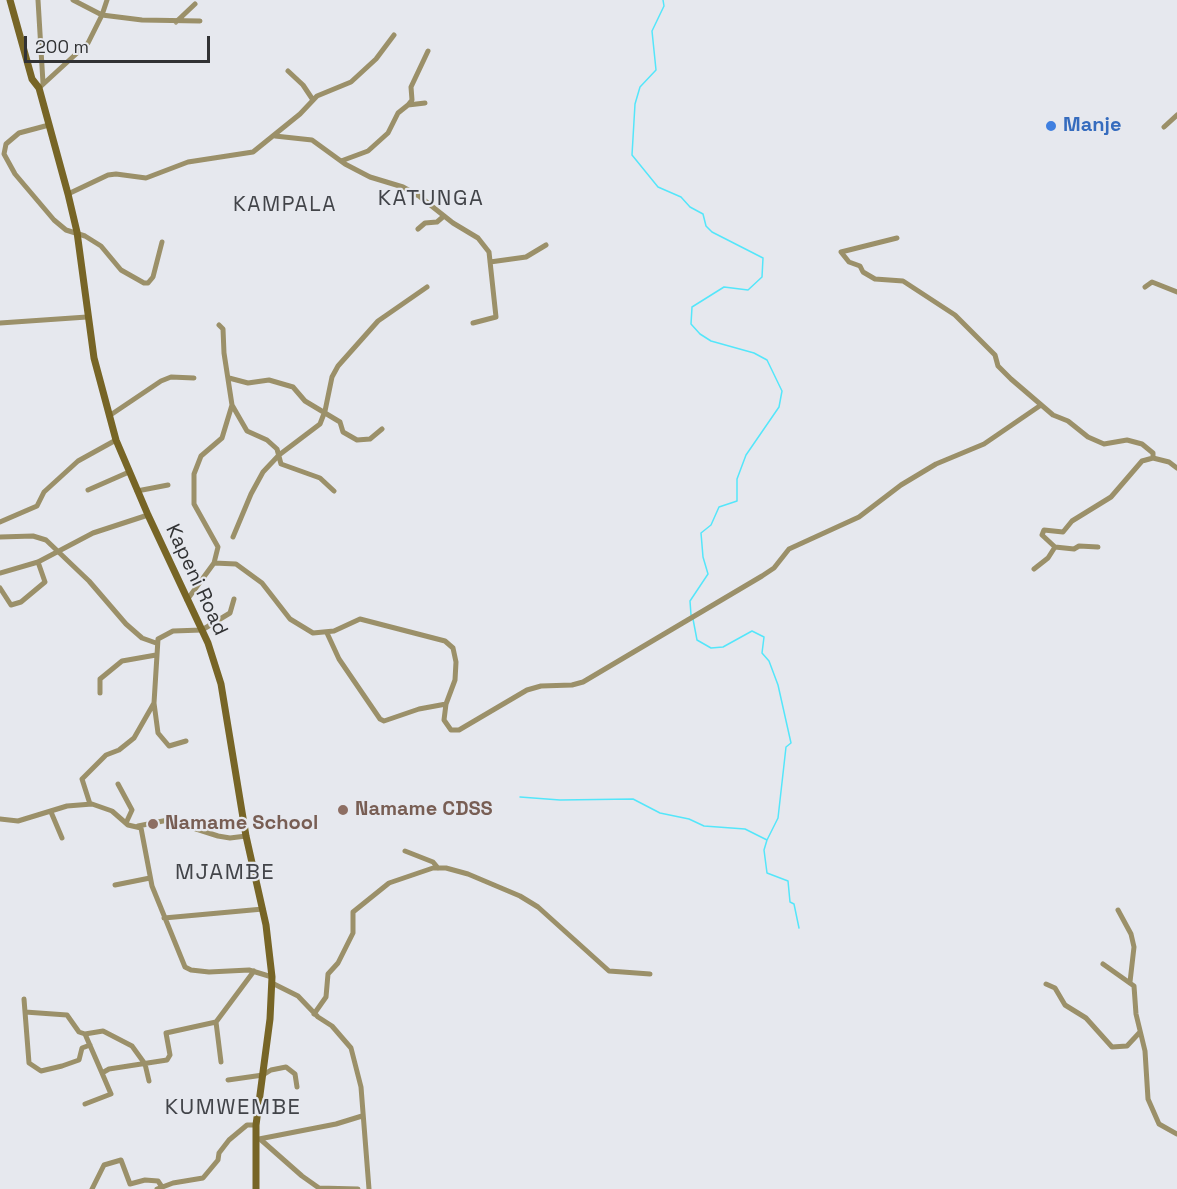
<!DOCTYPE html>
<html>
<head>
<meta charset="utf-8">
<style>
	body { margin:0 }
	#map { position:relative; width:1177px; height:1189px; overflow:hidden; background:#e6e8ee; font-family:"Space Grotesk",sans-serif }
	canvas { display:block }
	.scale { position:absolute; left:24px; top:36px; width:186px; height:27px; box-sizing:border-box; border:3px solid #313234; border-top:0; padding-left:8px; font-size:18px; line-height:21px; white-space:nowrap; color:#313234; -webkit-text-stroke:4px #e6e8ee; paint-order:stroke }
</style>
</head>
<body>
<div id="map">
<canvas width="1177" height="1189"></canvas>
<div class="scale">200 m</div>
</div>
<script>
const context = document.querySelector('canvas').getContext('2d');
context.lineJoin = 'round';
const toPath = rows => new Path2D(rows.map(r => 'M' + r).join(''));
function strokePath(path, color, width, dash) { context.strokeStyle = color; context.lineWidth = width; context.lineCap = dash ? 'butt' : 'round'; context.setLineDash(dash || []); context.stroke(path); }
function drawText(font, color, halo, rows, align = 'center') {
  context.font = font + ' "Space Grotesk",sans-serif'; context.lineWidth = 4.5; context.setLineDash([]); context.textBaseline = 'middle'; context.strokeStyle = halo; context.fillStyle = color; for (const [text, x, y, turn = 0] of rows) {
    context.save(); context.translate(x, y); context.rotate((+turn || 0) * Math.PI / 180); context.textAlign = isNaN(turn) ? turn : align; if (halo) context.strokeText(text, 0, 0); context.fillText(text, 0, 0); context.restore();
  }
}
strokePath(toPath([
	[663,0,664,6,652,31,656,70,640,87,635,104,632,155,658,187,681,197,690,207,703,214,706,226,712,232,763,258,762,277,748,290,724,287,692,307,691,324,700,334,711,341,754,353,767,360,782,391,779,407,746,455,737,479,737,501,719,507,711,525,701,533,703,557,708,574,690,601,691,615],
	[693,619,697,640,711,648,723,647,752,631,764,637,762,653,769,661,778,685,791,743,786,747,778,818,767,840],
	[520,797,560,800,633,799,660,813,689,819,704,826,745,829,767,840,764,850,767,873,788,881,790,902,794,904,799,928]
]), '#54e6fa', 1.5);
strokePath(toPath([
	[38,0,43,83],
	[73,0,102,15,142,20,200,21],
	[176,22,195,4],
	[288,71,303,85,313,100],
	[39,88,88,43,102,15,107,0],
	[408,105,412,100,411,87,428,51],
	[49,125,19,133,6,144,4,154,15,174,54,220,66,230,85,236,101,246,121,270,144,283,148,283,153,277,162,242],
	[1164,127,1177,115],
	[275,136,312,140,345,164,370,177,403,187,419,196,453,223,478,238,489,252,496,317,473,323],
	[341,161,368,151,388,133,398,113,408,105,425,103],
	[68,194,108,175,116,174,146,178,188,162,253,152,300,114,317,96,351,82,376,59,394,35],
	[418,229,425,223,437,222,444,216],
	[897,238,841,252,849,262,860,266,863,272,875,279,903,281,955,315,995,355,998,366,1011,379,1053,415,1068,421,1088,437,1104,444,1127,440,1142,444,1153,453,1153,458],
	[490,262,526,257,546,245],
	[1145,287,1152,282,1177,292],
	[0,323,87,317],
	[219,325,223,329,224,353,232,405,247,431,267,440,277,449,281,464,320,478,334,491],
	[229,378,248,383,269,380,293,387,305,401,340,422,343,432,357,440,370,439,382,429],
	[109,416,161,381,171,377,194,378],
	[88,490,129,472],
	[137,491,168,485],
	[0,522,37,506,44,492,78,461,116,440],
	[0,537,33,536,46,540,89,581,126,624,142,638,156,643],
	[233,537,251,494,263,472,279,455,320,424,325,411,332,377,338,366,378,321,427,287],
	[1055,547,1042,535,1044,530,1063,532,1072,521,1111,497,1142,461,1153,458,1169,462,1177,468],
	[214,563,218,547,194,504,194,474,201,456,222,438,232,405],
	[1034,569,1048,558,1055,547,1074,549,1079,546,1098,547],
	[0,573,38,562,93,533,148,515],
	[0,588,11,605,21,602,45,582,38,562],
	[187,600,214,563,236,564,262,583,290,619,313,633,334,631,360,619,445,641,453,648,456,662,455,680,446,704,444,720,451,730,459,730,527,690,541,686,572,685,583,682,762,576,774,568,789,549,859,517,901,485,936,464,984,444,1041,405],
	[327,633,339,659,380,719,384,721,419,709,446,704],
	[100,693,100,679,122,661,156,655],
	[154,703,158,733,169,746,186,741],
	[118,784,132,810,126,823],
	[90,804,82,779,106,755,119,750,134,738,154,703,158,639,173,631,202,630,230,613,234,599],
	[51,812,62,838],
	[0,819,18,821,67,806,92,804,112,811,128,825,141,828,152,886,185,967,191,970,209,972,249,970,272,977],
	[138,826,168,820,218,836,230,838,246,836],
	[405,851,433,862,438,868],
	[115,885,150,878],
	[1118,910,1131,934,1134,947,1130,982],
	[164,918,263,909],
	[1103,964,1134,986,1136,1014,1145,1051,1148,1099,1159,1124,1177,1134],
	[272,983,298,996,318,1017,332,1026,351,1048,361,1087,369,1189],
	[1046,984,1055,988,1065,1005,1086,1018,1112,1047,1127,1046,1140,1032],
	[24,999,29,1063,41,1071,62,1066,79,1060,82,1048,90,1045],
	[25,1012,67,1015,79,1032,85,1034,102,1073],
	[314,1014,326,997,328,974,338,963,353,933,353,912,389,883,433,868,446,868,468,874,520,896,538,907,609,971,650,974],
	[216,1022,221,1062],
	[85,1034,103,1031,132,1046,145,1064,149,1081],
	[228,1080,263,1075,271,1070,286,1067,295,1074,297,1087],
	[85,1104,111,1094,102,1073,109,1069,167,1060,170,1055,166,1033,216,1022,254,971],
	[259,1139,336,1124,362,1116],
	[260,1139,302,1176,319,1188,358,1189],
	[92,1189,104,1165,121,1160,130,1184,145,1180,158,1181,162,1187],
	[157,1189,173,1183,203,1178,218,1160,219,1153,229,1140,247,1125,256,1125]
]), '#9b9069', 5);
strokePath(toPath([
	[10,0,32,79,39,88,68,194,77,232,94,358,116,440,148,515,208,643,221,684,246,836,266,925,272,977,270,1019,256,1125,256,1189]
]), '#776526', 7);
for (const [x, y, r, color] of [
	[1051,126,6,"#3f7fe0"],
	[343,810,6,"#8d6e63"],
	[153,824,6,"#8d6e63"]
]) { const dot = new Path2D(); dot.arc(x, y, r, 0, 2 * Math.PI); context.fillStyle = color; context.fill(dot); strokePath(dot, '#e6e8ee', 2); }
drawText('bold 20px', '#366cbe', '#e6e8ee', [
	["Manje",1063,126]
], 'left');
drawText('20px', '#313234', '#e6e8ee', [
	["Kapeni Road",196,580,65]
]);
drawText('bold 20px', '#785e54', '#e6e8ee', [
	["Namame CDSS",355,810],
	["Namame School",165,824]
], 'left');
context.letterSpacing = '1.5px';
drawText('21px', '#424449', '#e6e8ee', [
	["KAMPALA",285,205]
]);
context.letterSpacing = '0px';
context.letterSpacing = '1.5px';
drawText('22px', '#424449', '#e6e8ee', [
	["KATUNGA",431,199],
	["MJAMBE",225,873],
	["KUMWEMBE",233,1108]
]);
context.letterSpacing = '0px';
</script>
</body>
</html>
